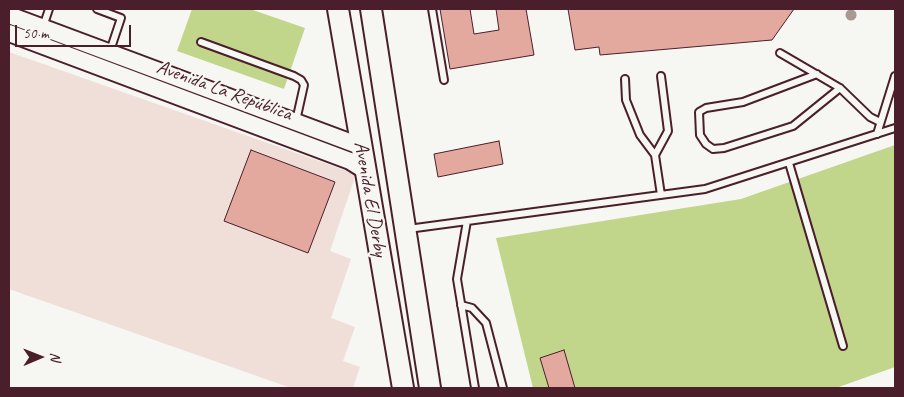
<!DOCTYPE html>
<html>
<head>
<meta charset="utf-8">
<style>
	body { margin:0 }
	#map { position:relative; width:904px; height:397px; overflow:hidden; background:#f6f6f2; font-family:Caveat,sans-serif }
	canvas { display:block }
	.frame { position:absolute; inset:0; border:10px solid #4a1f2b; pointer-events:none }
	.north { position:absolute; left:15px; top:332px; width:50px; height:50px; -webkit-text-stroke:4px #f6f6f2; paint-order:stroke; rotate:89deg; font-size:14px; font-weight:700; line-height:20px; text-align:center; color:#4a1f2b }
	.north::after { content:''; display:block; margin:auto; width:18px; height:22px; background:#4a1f2b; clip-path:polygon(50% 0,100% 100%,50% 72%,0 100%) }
	.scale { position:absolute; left:15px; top:25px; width:116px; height:22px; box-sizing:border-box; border:2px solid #4a1f2b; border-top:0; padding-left:6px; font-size:15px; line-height:18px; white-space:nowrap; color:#4a1f2b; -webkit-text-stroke:4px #f6f6f2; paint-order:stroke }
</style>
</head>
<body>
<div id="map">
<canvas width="904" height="397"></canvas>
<div class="frame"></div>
<div class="north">N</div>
<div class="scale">50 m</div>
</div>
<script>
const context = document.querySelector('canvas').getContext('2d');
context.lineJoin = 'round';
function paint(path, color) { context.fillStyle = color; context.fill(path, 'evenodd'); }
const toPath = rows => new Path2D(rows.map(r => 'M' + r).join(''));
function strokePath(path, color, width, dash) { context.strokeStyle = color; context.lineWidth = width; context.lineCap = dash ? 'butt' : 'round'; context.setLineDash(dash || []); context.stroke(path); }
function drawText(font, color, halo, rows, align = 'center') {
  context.font = font + ' Caveat,sans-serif'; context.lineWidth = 4.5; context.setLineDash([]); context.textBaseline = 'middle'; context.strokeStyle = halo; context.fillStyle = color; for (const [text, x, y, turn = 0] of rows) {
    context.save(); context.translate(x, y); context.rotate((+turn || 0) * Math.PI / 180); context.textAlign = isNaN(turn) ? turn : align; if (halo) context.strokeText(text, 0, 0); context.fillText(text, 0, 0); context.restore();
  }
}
paint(toPath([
	[9,52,356,174,330,251,351,259,331,318,355,327,343,361,360,367,353,388,291,388,9,289]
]), '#f0dfd9');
paint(toPath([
	[192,9,250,9,305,28,284,89,177,51],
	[895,145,895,367,836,388,533,388,496,238,741,199]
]), '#c2d68b');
const building = toPath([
	[440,9,470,9,474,34,499,30,496,9,526,9,534,55,450,69,440,9],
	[568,9,794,9,772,40,600,55,599,47,575,50,568,9],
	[499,141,503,164,438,177,434,154,499,141],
	[251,150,335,182,308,253,224,221,251,150],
	[564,350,575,388,549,388,540,358,564,350]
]);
paint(building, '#e3a99f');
strokePath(building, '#4a1f2b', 1);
const service = toPath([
	[97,9,121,18,110,51],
	[432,9,444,80],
	[43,27,49,9],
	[201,42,294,76,301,80,304,85,296,121],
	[780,53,840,88,870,117,880,122],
	[817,74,743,102,706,108,699,112,700,135,706,144,713,149,724,148,793,126,840,88],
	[625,79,626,100,640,135,655,155,661,195],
	[877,134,895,76],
	[655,155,668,131,661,76],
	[789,163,843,346],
	[467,221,457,279,475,388],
	[408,229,705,189,895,128],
	[461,305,472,308,486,323,503,388]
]);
const tertiary = toPath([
	[9,15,360,146],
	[9,33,350,161,366,171]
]);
const primary = toPath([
	[338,9,403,388],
	[371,9,430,388]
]);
strokePath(service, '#4a1f2b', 10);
strokePath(tertiary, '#4a1f2b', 20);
strokePath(primary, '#4a1f2b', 24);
strokePath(service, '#f6f6f2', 6);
strokePath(tertiary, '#f6f6f2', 16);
strokePath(primary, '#f6f6f2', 20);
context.fillStyle = '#a89992';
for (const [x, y] of [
	[851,15]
]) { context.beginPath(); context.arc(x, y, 5.5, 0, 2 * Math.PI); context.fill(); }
drawText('20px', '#4a1f2b', '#f6f6f2', [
	["Avenida La República",224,91,20],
	["Avenida El Derby",370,199,80]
]);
</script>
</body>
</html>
